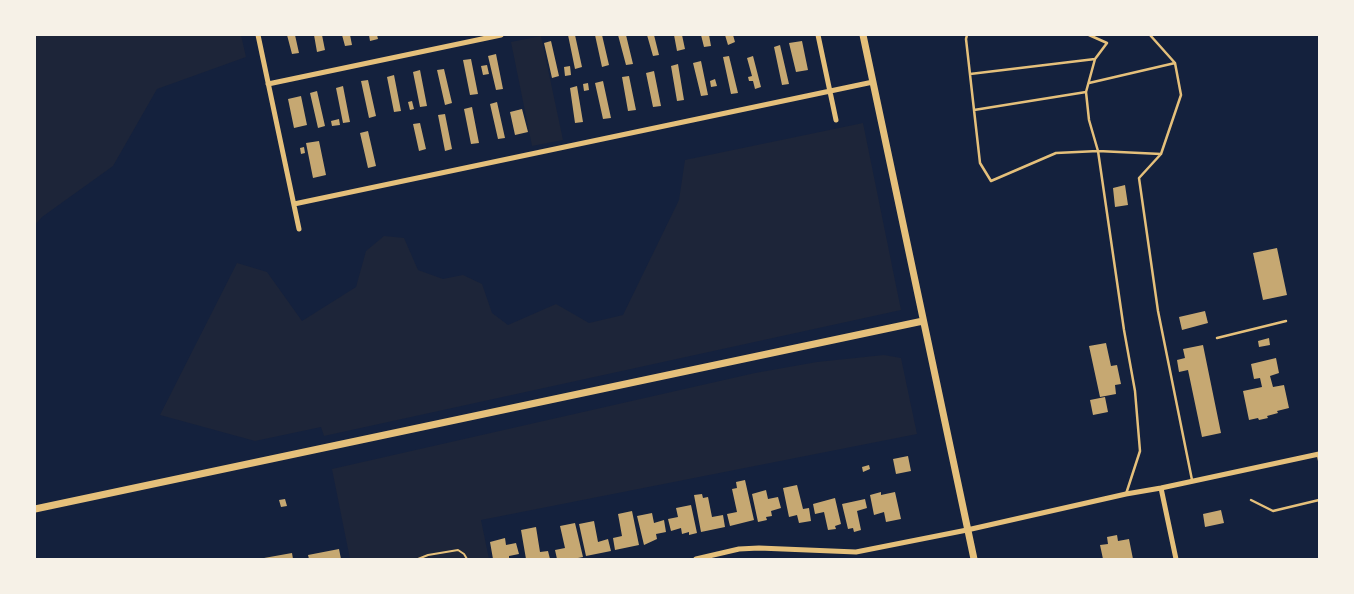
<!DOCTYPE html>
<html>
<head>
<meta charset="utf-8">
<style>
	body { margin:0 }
	#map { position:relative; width:1354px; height:594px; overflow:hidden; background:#14213d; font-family:Karla,sans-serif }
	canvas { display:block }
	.frame { position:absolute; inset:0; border:36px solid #f6f1e7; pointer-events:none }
</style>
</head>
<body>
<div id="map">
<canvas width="1354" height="594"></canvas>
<div class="frame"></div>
</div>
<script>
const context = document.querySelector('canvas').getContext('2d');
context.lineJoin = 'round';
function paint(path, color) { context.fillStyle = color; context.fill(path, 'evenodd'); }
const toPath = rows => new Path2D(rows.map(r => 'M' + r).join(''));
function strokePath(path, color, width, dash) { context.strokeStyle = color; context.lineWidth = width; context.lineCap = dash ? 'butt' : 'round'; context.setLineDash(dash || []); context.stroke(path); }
paint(toPath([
	[35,35,241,35,246,57,157,89,113,166,42,217,35,225],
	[541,36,563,140,532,146,511,42],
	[863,123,901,310,324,436,321,427,255,441,160,415,237,263,267,272,302,321,356,287,366,251,384,236,404,238,418,270,443,279,463,275,482,284,492,313,508,325,556,304,589,323,623,315,679,200,685,160],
	[884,355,901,358,917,434,481,520,489,559,350,559,332,469,755,373,817,362]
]), '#1d2539');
paint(toPath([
	[287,35,295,35,299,53,292,54],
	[314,35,322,35,325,50,317,52],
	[342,35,350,35,352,45,345,46],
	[369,35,377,35,378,39,370,41],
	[568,35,575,35,582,67,575,69],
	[595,35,602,35,609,65,602,67],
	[618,35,626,35,633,64,626,65],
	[647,35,654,35,659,55,653,56],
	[674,35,682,35,685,49,677,51],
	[701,35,709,35,711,46,704,47],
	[725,35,733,35,735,42,728,45],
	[551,41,559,76,552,78,544,43],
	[802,41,808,70,796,72,789,43],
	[780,45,789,84,782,85,774,47],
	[496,54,503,89,496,90,488,56],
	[729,56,738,93,731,94,723,57],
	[753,56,761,87,755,89,753,81,749,81,748,77,752,76,747,58],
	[471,59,478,94,470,95,463,60],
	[701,61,708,95,701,96,693,63],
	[678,64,684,100,677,101,671,66],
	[487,65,489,74,483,75,481,66],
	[570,66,571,75,565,76,564,67],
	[444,69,452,103,445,105,437,70],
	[420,70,427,106,420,107,413,72],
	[654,71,661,106,653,107,646,73],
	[394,75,401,111,394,112,387,77],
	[629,76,636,110,628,111,622,77],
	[715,79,717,86,711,87,710,81],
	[368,80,376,116,369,118,361,81],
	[603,81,611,118,603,119,595,83],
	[588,83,589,90,584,91,583,84],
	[343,86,350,122,343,123,336,88],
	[577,86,583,122,575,123,570,88],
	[317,91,325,126,318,128,310,93],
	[301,96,307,125,294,128,288,99],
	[412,101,414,109,410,110,408,102],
	[497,102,505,138,498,139,490,104],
	[472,107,479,143,471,144,464,109],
	[522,109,528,132,515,135,510,112],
	[445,114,452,149,445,151,438,115],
	[339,119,340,125,332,126,331,121],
	[420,123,426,149,419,151,413,124],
	[368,131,376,166,368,168,360,133],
	[319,141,326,175,313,178,306,143],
	[304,147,305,153,301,154,300,148],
	[1125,185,1128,205,1115,207,1113,188],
	[1277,248,1287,295,1263,300,1253,253],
	[1205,311,1208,323,1182,330,1179,317],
	[1269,338,1270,345,1259,347,1258,341],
	[1106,343,1111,366,1117,365,1121,384,1115,385,1116,394,1100,397,1089,346],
	[1203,345,1221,433,1202,437,1188,370,1179,372,1177,360,1185,358,1183,349],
	[1276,358,1279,373,1270,376,1273,387,1284,385,1289,408,1277,411,1278,413,1267,416,1268,418,1259,420,1258,418,1249,420,1243,391,1262,387,1260,378,1254,379,1251,364],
	[1105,397,1108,412,1093,415,1090,400],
	[908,456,911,471,896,474,893,459],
	[869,465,870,469,863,472,862,467],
	[745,480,754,520,730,526,727,514,737,512,732,489,737,488,736,482],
	[797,485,803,509,809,508,811,521,799,523,797,515,789,517,783,488],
	[766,490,768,499,778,497,781,508,771,511,772,516,766,517,767,520,758,522,752,494],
	[881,492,881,495,895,492,901,519,886,522,884,512,874,515,870,495],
	[702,494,703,498,708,497,712,517,723,515,725,527,701,532,694,495],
	[835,498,841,524,835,526,836,529,828,530,824,512,815,514,813,504],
	[285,499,287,506,281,507,279,500],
	[865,499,867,508,857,511,861,530,854,532,853,528,848,529,842,504],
	[691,505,697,533,689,535,689,532,682,534,681,528,671,531,668,519,678,517,676,508],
	[1221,510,1224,523,1205,527,1203,514],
	[632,511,639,545,615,550,613,538,622,536,618,514],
	[652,513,654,523,664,520,666,532,656,534,657,539,644,545,637,516],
	[594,521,598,542,608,539,611,551,586,556,579,524],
	[575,523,583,557,573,559,557,559,555,550,565,548,560,526],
	[536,527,540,552,548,551,550,559,526,559,521,530],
	[1117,535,1118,541,1129,539,1133,559,1103,559,1100,545,1108,544,1107,537],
	[505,538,506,545,516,543,519,554,509,556,509,559,493,559,490,542],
	[339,549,341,559,309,559,308,555],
	[292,553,293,559,264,559,264,558]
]), '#c6a872');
strokePath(toPath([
	[418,559,428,555,458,550,464,554,467,559]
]), '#e5c07b', 2);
strokePath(toPath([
	[967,35,966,39,980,163,991,181,1056,153,1098,151,1161,154],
	[1089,35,1107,43,1095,59,1086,92,1089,120,1098,151,1124,330,1135,391,1140,451,1126,494],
	[1150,35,1175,63,1181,95,1161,154,1139,178,1158,311,1192,480],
	[970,74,1095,59],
	[1089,83,1175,63],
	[974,110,1086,92],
	[1217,338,1286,321],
	[1318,455,1319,460],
	[1251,500,1273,511,1319,500]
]), '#e5c07b', 2.5);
strokePath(toPath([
	[258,35,299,229],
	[818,35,836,120],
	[268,84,501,35],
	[294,204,873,82],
	[1161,488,1176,559],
	[696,559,739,549,759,548,856,552,967,530,1126,494,1161,488,1319,454]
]), '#e5c07b', 5);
strokePath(toPath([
	[863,35,974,559],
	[35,509,923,321]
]), '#e5c07b', 7);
</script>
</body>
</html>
